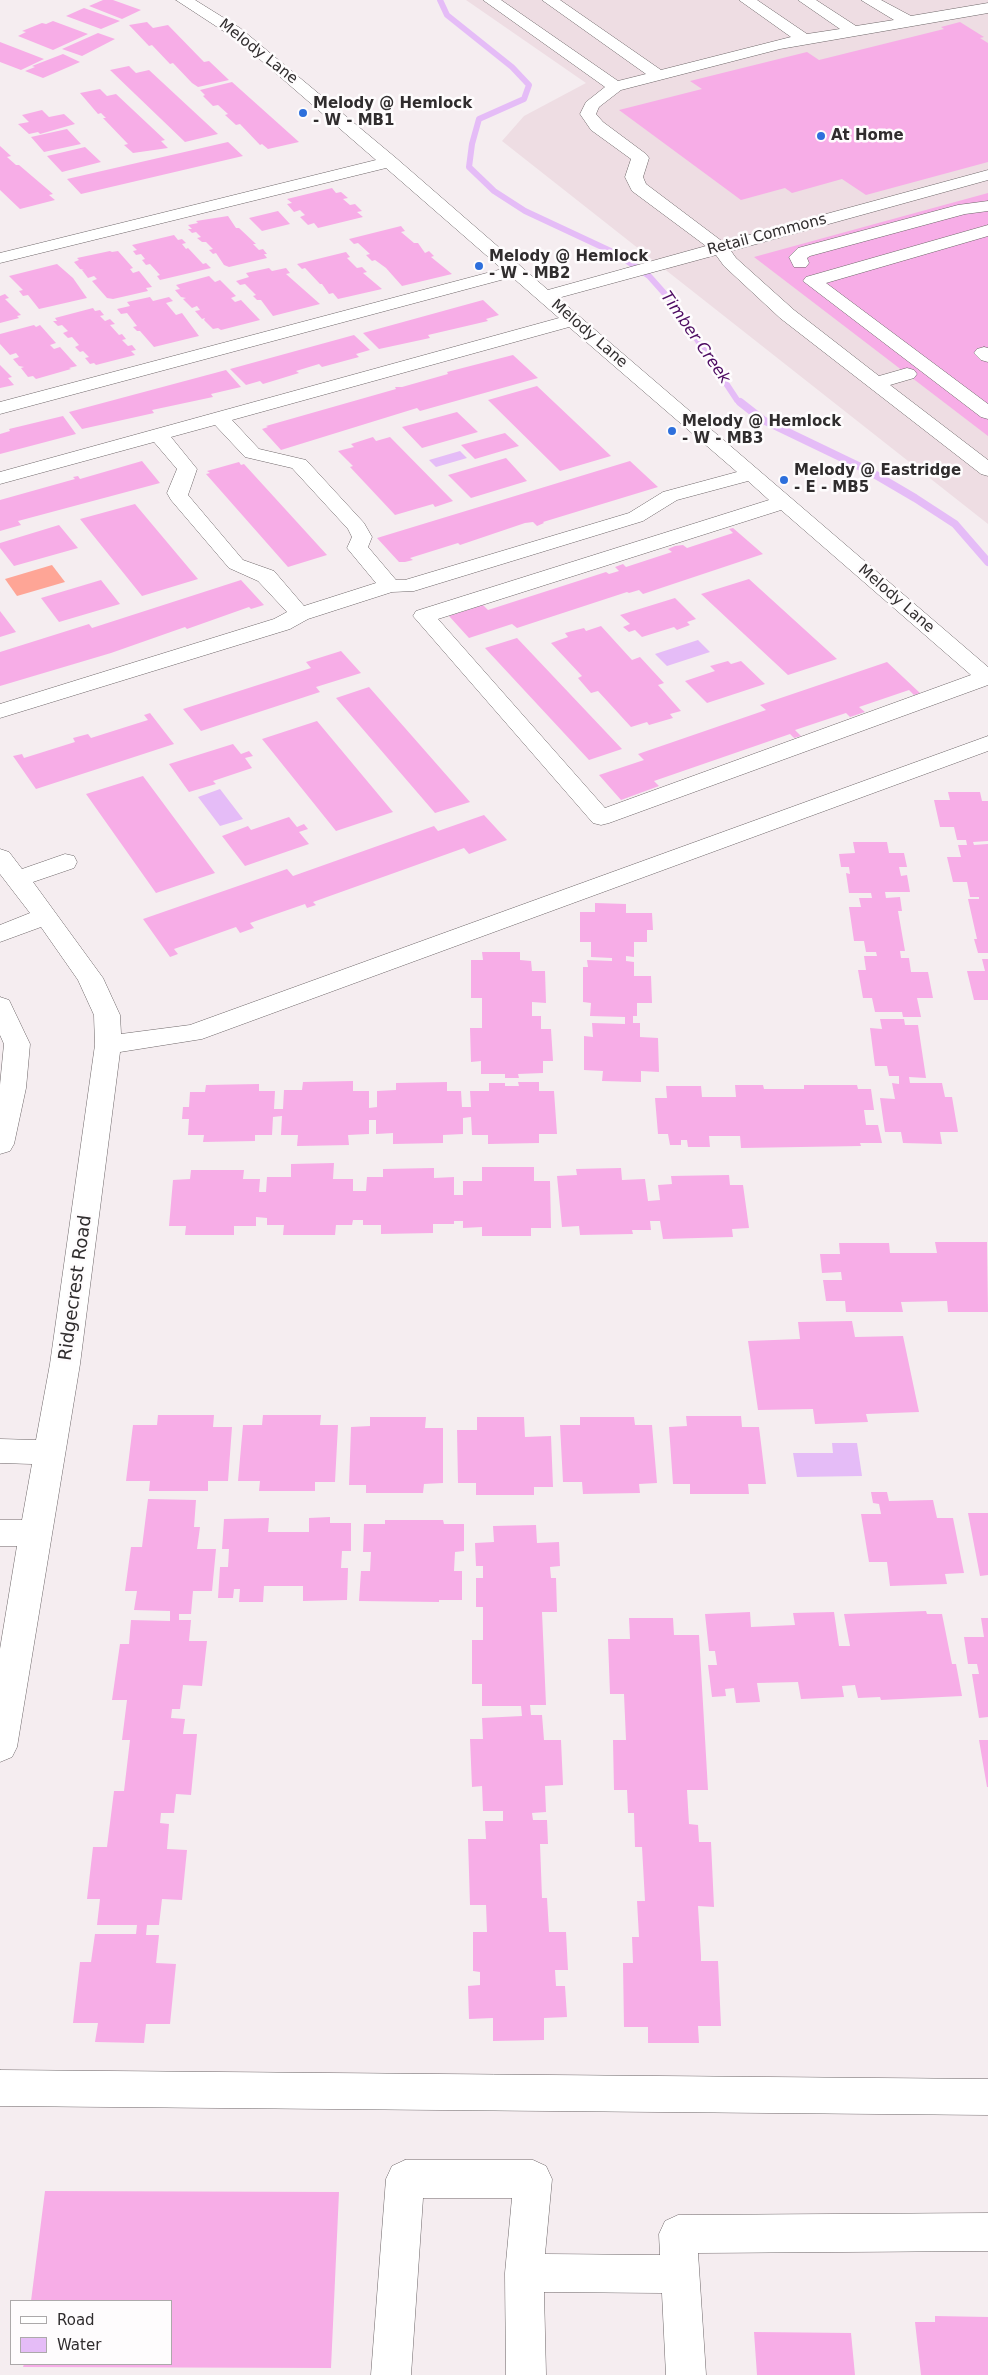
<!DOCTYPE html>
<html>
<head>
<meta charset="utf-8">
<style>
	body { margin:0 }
	#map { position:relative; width:988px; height:2375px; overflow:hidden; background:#f5edf0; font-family:"DejaVu Sans",sans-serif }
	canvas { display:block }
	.legend { position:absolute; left:10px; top:2300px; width:162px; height:65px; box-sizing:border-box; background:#fefcfd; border:1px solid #aca9aa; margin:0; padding:6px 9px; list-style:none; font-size:15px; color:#302d2e }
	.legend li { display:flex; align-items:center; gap:10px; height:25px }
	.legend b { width:25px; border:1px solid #aca9aa }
</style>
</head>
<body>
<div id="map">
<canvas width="988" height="2375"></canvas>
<ul class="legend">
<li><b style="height:6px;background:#fff"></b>Road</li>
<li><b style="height:14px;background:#e5bcf7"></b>Water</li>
</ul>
</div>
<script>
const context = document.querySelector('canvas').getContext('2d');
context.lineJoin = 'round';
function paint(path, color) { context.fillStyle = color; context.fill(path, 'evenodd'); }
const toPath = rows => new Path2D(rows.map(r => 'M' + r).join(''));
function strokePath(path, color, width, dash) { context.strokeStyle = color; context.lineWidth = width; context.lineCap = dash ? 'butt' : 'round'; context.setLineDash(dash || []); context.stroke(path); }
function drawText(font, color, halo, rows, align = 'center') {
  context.font = font + ' "DejaVu Sans",sans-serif'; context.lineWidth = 5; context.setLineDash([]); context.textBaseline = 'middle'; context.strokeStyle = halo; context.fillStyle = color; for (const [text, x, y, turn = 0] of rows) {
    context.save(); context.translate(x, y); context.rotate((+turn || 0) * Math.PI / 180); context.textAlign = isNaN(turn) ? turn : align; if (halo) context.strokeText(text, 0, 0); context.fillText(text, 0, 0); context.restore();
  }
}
paint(toPath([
	[466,0,988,0,988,524,502,141,524,116,586,83]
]), '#eedde3');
paint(toPath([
	[52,565,65,582,17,596,5,579]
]), '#fea596');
paint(toPath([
	[460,451,467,458,436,467,429,460],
	[698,640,710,652,667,666,655,654],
	[220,789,243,819,220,826,198,797],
	[832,1443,857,1443,862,1476,797,1477,793,1453,833,1453]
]), '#e5bcf7');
strokePath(toPath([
	[440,0,447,15,512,67,529,85,524,99,479,119,472,144,469,167,494,191,525,211,617,254,649,276,673,303,737,400,741,403]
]), '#e5bcf7', 6);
strokePath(toPath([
	[740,402,763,420,869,471,915,498,955,524,988,562]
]), '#e5bcf7', 8);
paint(toPath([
	[103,0,113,0,141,10,122,19,89,6],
	[84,8,120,21,101,29,66,16],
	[53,21,88,34,53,50,18,36,26,32,22,31,42,23,46,24],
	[147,22,153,28,168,25,204,62,209,61,229,80,198,87,192,83,173,63,170,64,152,45,149,46,129,25],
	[960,22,984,37,980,38,988,43,988,162,866,195,842,179,792,193,785,188,741,200,619,110,702,89,690,81,807,52,819,60,944,29,941,27],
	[98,33,115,39,82,56,62,49],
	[0,42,44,59,21,70,0,62],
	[63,54,80,62,43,78,25,71,35,67,32,66],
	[129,66,136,73,149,70,218,134,185,142,110,70],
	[232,82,299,142,268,149,262,144,260,145,240,124,236,125,225,115,228,114,218,105,213,106,203,96,205,95,200,90],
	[100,89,107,96,116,94,165,140,161,141,168,148,133,153,124,145,128,144,103,118,106,118,101,113,98,114,80,93],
	[42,110,49,117,64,114,75,124,40,134,38,132,29,134,18,124,29,122,22,115],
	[67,129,81,144,44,152,31,137],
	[228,142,243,156,81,194,67,179],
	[0,146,11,156,7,157,16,165,19,165,53,194,49,195,55,200,20,209,0,190],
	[85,147,101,162,62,172,47,156],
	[332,188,336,193,341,192,348,198,343,199,350,205,355,204,362,211,357,212,363,217,318,228,314,223,308,225,300,217,305,215,300,210,294,212,287,204,292,203,287,199],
	[988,193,988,436,754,257],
	[278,211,290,224,262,231,249,218],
	[228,216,236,228,239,228,256,244,253,244,259,250,263,249,267,254,264,254,267,258,229,267,224,265,216,253,213,254,209,250,213,249,206,242,202,242,197,238,201,237,196,232,192,233,188,229,192,229,188,225,198,223,196,221],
	[401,226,405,231,401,232,414,243,418,243,425,253,429,251,434,256,431,257,452,274,402,286,386,268,375,260,372,261,366,255,370,254,358,243,354,244,349,239],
	[174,235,178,240,182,239,186,243,182,244,186,249,188,248,203,264,206,263,211,268,160,280,157,276,160,275,150,264,146,265,142,260,145,259,141,254,136,255,133,251,137,250,132,245],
	[110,251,112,252,118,251,133,268,130,269,133,273,139,271,152,287,146,288,148,291,113,299,107,298,92,281,97,279,94,276,88,278,82,270,84,270,80,269,74,262,79,260,77,258],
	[346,252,350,257,347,258,357,268,362,267,367,272,363,273,382,289,338,299,333,293,329,294,322,284,320,284,305,268,302,269,297,264],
	[57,264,73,278,87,298,39,309,28,295,23,296,19,291,23,290,9,276],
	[269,268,272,271,286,268,290,273,286,274,320,304,273,316,261,300,257,300,253,296,256,295,245,284,240,285,236,281,249,277,246,273],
	[209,276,215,282,220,280,236,296,231,298,235,302,241,300,260,320,221,330,218,328,213,329,204,320,205,318,202,319,195,311,200,310,197,306,192,308,183,299,186,298,181,297,175,290,180,289,176,285],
	[5,294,9,298,5,299,21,315,17,316,19,318,0,323,0,296],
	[150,297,153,301,169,297,173,301,166,303,176,315,182,313,199,336,154,347,140,331,137,331,133,327,137,326,127,313,121,314,117,309,130,306,127,302],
	[483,300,499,315,486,319,488,321,428,335,430,338,379,349,363,333],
	[93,308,95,311,100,310,104,315,100,316,105,321,110,319,115,324,110,325,119,335,122,334,126,339,122,340,128,346,132,345,136,350,131,351,135,355,96,365,94,363,90,364,85,358,89,357,83,351,80,352,75,347,79,345,72,337,68,338,63,333,68,331,62,325,58,326,53,321,57,321,55,318],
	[34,325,36,327,40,325,56,343,50,345,54,349,60,347,77,366,69,368,71,369,36,379,33,376,28,377,21,368,24,367,19,366,13,359,19,357,16,353,10,355,0,344,0,334],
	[354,335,370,350,356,354,359,357,322,367,319,364,296,371,299,373,263,384,260,381,246,385,230,369],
	[513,355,538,378,420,411,417,408,281,450,262,429,268,427,266,426,396,389,395,387,402,387,448,374,447,372],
	[0,365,12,377,8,378,14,385,0,388],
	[226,370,241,387,211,394,213,397,152,410,154,413,82,429,69,412],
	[537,386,611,456,560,471,488,400],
	[457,412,478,432,422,448,402,427],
	[63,416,76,434,0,454,0,434,10,431,9,429],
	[505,433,519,446,475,459,461,445],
	[373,437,376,441,390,437,453,501,435,507,433,504,395,515,350,467,353,466,338,451,354,447,351,444],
	[506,458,527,481,471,498,448,475],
	[142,461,160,483,18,521,21,525,0,531,0,500,75,479,73,477,78,476,80,479],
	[630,461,658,487,543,522,544,523,537,526,533,522,525,523,460,545,458,543,410,558,413,560,405,562,399,562,377,538],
	[239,462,241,465,244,464,327,555,288,567,206,474,210,473,207,471],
	[135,504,198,579,142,596,80,519],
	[59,525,78,548,14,566,0,548,0,543],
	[733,528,763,554,643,594,639,590,629,593,627,592,517,628,512,624,469,638,449,616,483,605,488,610,606,572,609,574,619,571,615,567,623,564,626,567,672,552,668,549,675,546,683,545,687,548,733,533,729,529],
	[749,579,837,659,788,675,701,594],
	[101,580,120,604,59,622,41,598],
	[241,580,264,605,251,609,249,607,187,629,185,627,111,653,0,686,0,652,89,624,92,628],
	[675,598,696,619,687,622,690,625,677,630,674,627,642,637,635,630,629,632,623,627,630,624,620,615],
	[0,611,16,632,0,637],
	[601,626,632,660,640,657,664,683,658,685,681,711,670,714,673,718,649,725,647,722,631,727,598,691,591,693,578,678,582,676,551,643,568,637,565,633,584,628,586,631],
	[517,638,622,749,589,760,485,648],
	[341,651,361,673,316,687,320,692,201,731,183,709,311,668,306,662],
	[728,661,731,664,741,661,765,684,707,703,685,681,715,671,710,666],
	[887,662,920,693,914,695,909,690,859,707,865,712,850,717,846,713,795,730,801,736,794,738,790,734,654,781,659,786,621,800,599,775,644,760,638,754,766,710,760,705],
	[369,687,470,802,435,813,336,698],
	[150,713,174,744,36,789,13,756,22,754,24,758,75,742,73,738,88,734,91,738,148,720,144,715],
	[317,721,393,812,336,831,262,739],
	[233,744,241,754,249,751,253,756,245,758,252,768,213,781,216,784,189,792,169,764],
	[143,776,215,873,156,893,86,794],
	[948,792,980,792,982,801,988,801,988,841,973,842,974,845,988,844,988,953,978,953,974,939,977,939,968,899,979,899,979,897,970,897,967,882,953,882,947,857,961,857,958,845,967,845,966,840,957,840,954,827,940,827,934,800,950,800],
	[484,815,507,840,469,854,464,848,313,902,316,905,307,908,305,904,250,923,254,928,240,933,236,927,174,949,178,954,170,957,143,919,287,869,293,876,434,826,438,831],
	[289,817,297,827,304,824,308,829,299,832,309,844,245,866,222,836,248,826,251,830],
	[853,842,887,842,889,853,904,853,907,867,899,867,901,876,907,875,910,892,885,892,886,898,900,897,902,911,898,911,905,951,900,951,901,958,909,958,911,972,928,972,933,998,917,998,921,1017,903,1017,902,1012,875,1012,872,998,863,998,858,970,866,970,864,956,877,956,876,952,866,952,864,941,854,941,849,907,861,907,859,898,872,898,871,893,849,893,846,873,850,874,849,867,841,867,839,854,855,853],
	[595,903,626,904,626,913,652,913,653,930,647,930,647,942,634,942,634,957,626,956,626,961,634,962,634,976,651,976,652,1003,637,1003,637,1016,633,1016,633,1023,640,1023,640,1037,658,1038,659,1072,641,1071,641,1082,602,1081,603,1071,584,1070,584,1036,593,1037,592,1023,625,1024,625,1017,590,1016,591,1003,583,1002,583,967,588,967,587,960,612,961,612,958,591,957,591,942,580,942,580,912,595,912],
	[482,952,520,952,520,960,531,961,532,971,545,971,546,1003,532,1002,532,1016,541,1016,541,1029,551,1029,553,1061,543,1061,543,1073,518,1074,519,1078,505,1078,505,1074,481,1074,481,1061,471,1062,470,1028,482,1028,482,998,471,998,471,960,483,960],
	[982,959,988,959,988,1000,974,1000,967,971,985,971],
	[880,1019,904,1019,905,1025,918,1025,926,1078,909,1077,910,1083,942,1083,945,1097,952,1097,958,1132,940,1132,942,1144,903,1143,901,1132,885,1132,880,1098,895,1099,892,1083,899,1084,899,1076,889,1076,887,1066,875,1066,870,1028,882,1029],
	[353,1081,353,1091,369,1091,369,1108,377,1107,377,1091,396,1090,396,1083,447,1082,447,1091,461,1091,462,1107,471,1107,470,1091,489,1091,489,1083,505,1083,505,1086,519,1086,518,1082,539,1082,539,1091,554,1091,557,1134,539,1134,539,1143,488,1144,488,1135,472,1135,471,1117,463,1118,463,1134,443,1135,443,1143,393,1144,393,1133,376,1134,376,1120,369,1120,369,1134,348,1135,349,1145,297,1146,298,1135,281,1135,282,1116,273,1117,272,1135,255,1135,255,1141,203,1142,204,1135,188,1135,189,1119,182,1119,183,1107,189,1107,190,1092,205,1092,206,1085,259,1084,259,1091,275,1091,274,1109,283,1109,284,1090,302,1090,303,1082],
	[735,1085,763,1085,764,1089,804,1089,804,1085,857,1085,858,1089,871,1089,874,1110,864,1110,866,1125,878,1125,882,1143,860,1143,861,1146,741,1148,740,1136,709,1136,710,1147,688,1147,687,1140,681,1140,681,1145,670,1145,668,1134,658,1134,655,1098,667,1098,666,1086,701,1086,702,1097,736,1097],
	[334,1163,333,1179,353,1179,353,1191,366,1191,367,1177,383,1177,383,1169,434,1168,434,1178,454,1177,454,1195,463,1195,463,1181,482,1181,482,1167,534,1167,534,1181,550,1181,551,1228,531,1228,531,1236,482,1236,482,1227,463,1228,463,1221,454,1221,454,1224,433,1224,433,1233,381,1234,381,1225,363,1225,363,1220,353,1220,352,1225,336,1225,335,1235,283,1235,284,1225,267,1225,267,1218,256,1217,256,1226,234,1226,234,1235,185,1235,186,1226,169,1226,173,1180,190,1179,191,1170,244,1170,243,1179,260,1179,259,1192,266,1192,267,1177,291,1177,291,1164],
	[621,1168,622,1180,645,1179,648,1201,660,1200,658,1185,672,1184,671,1176,729,1175,730,1185,743,1185,749,1228,732,1229,733,1237,663,1239,660,1221,650,1221,651,1230,632,1230,633,1234,580,1235,579,1226,562,1227,557,1176,577,1175,576,1169],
	[935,1242,987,1242,988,1312,948,1312,947,1301,901,1302,903,1312,846,1312,845,1301,826,1301,823,1280,842,1280,841,1272,822,1273,820,1254,840,1254,839,1243,889,1243,890,1253,937,1253],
	[852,1321,855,1337,903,1336,919,1412,866,1414,868,1422,815,1424,813,1409,758,1410,748,1341,800,1339,798,1322],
	[158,1415,214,1415,213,1427,232,1427,228,1481,208,1481,208,1491,149,1491,150,1481,126,1481,133,1425,157,1425],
	[263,1415,321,1415,320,1425,338,1425,335,1482,315,1482,315,1491,259,1491,260,1481,238,1481,243,1425,262,1425],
	[686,1416,741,1416,742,1427,759,1427,766,1484,748,1484,749,1494,690,1494,690,1484,673,1484,669,1427,687,1426],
	[370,1417,426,1417,425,1428,443,1428,443,1483,424,1484,423,1493,366,1493,366,1485,349,1485,351,1427,370,1426],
	[477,1417,524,1417,525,1437,551,1436,553,1487,534,1487,534,1495,476,1495,476,1483,458,1483,457,1430,477,1430],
	[580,1417,634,1417,635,1425,652,1425,657,1483,639,1484,640,1493,583,1494,582,1482,563,1482,560,1425,580,1425],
	[871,1492,887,1492,889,1501,933,1500,937,1518,953,1518,964,1573,945,1574,947,1584,890,1586,887,1562,869,1562,861,1514,881,1514,879,1504,873,1503],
	[148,1499,196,1500,194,1527,200,1527,197,1549,216,1549,212,1591,193,1591,191,1614,179,1614,179,1620,191,1620,189,1641,207,1641,202,1686,183,1685,180,1709,172,1709,171,1718,185,1719,183,1734,197,1734,191,1795,176,1794,174,1813,161,1813,160,1823,169,1824,167,1849,187,1850,182,1900,162,1899,159,1925,147,1925,146,1935,159,1935,156,1963,176,1964,170,2024,146,2024,144,2043,95,2042,98,2023,73,2023,80,1962,91,1962,95,1934,136,1934,137,1925,97,1925,100,1899,87,1899,93,1847,107,1847,114,1791,124,1791,130,1740,122,1740,127,1700,112,1700,120,1644,129,1644,131,1620,170,1621,170,1611,134,1610,137,1591,125,1591,131,1547,142,1547],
	[968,1513,988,1513,988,1575,980,1576],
	[330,1517,330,1523,351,1523,351,1551,342,1551,341,1568,348,1568,347,1600,303,1601,303,1586,264,1586,263,1602,239,1602,240,1589,234,1589,233,1598,218,1598,220,1567,228,1567,229,1549,222,1549,224,1519,269,1518,268,1532,309,1532,309,1518],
	[385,1520,443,1520,444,1524,464,1524,464,1551,455,1552,454,1571,462,1571,462,1600,439,1600,439,1602,359,1601,361,1571,370,1571,371,1552,363,1552,364,1524,385,1524],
	[536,1525,537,1543,559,1542,560,1566,550,1567,551,1578,556,1578,557,1612,542,1612,546,1705,530,1705,531,1715,542,1715,544,1740,561,1740,563,1785,545,1786,546,1812,532,1813,533,1820,547,1820,548,1844,540,1844,542,1898,547,1898,549,1932,566,1932,568,1970,555,1970,556,1986,565,1986,567,2017,544,2018,544,2040,493,2041,493,2018,469,2019,468,1986,480,1985,480,1972,473,1971,473,1932,487,1932,486,1905,470,1905,468,1839,486,1839,485,1821,503,1821,503,1811,483,1811,482,1786,472,1787,470,1739,483,1739,482,1718,522,1716,521,1706,482,1706,482,1684,472,1684,472,1640,483,1640,483,1607,476,1607,476,1578,483,1578,483,1566,476,1566,475,1543,494,1542,493,1526],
	[926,1611,927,1614,942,1614,952,1664,956,1664,962,1696,881,1700,880,1697,858,1698,855,1685,842,1686,844,1697,801,1699,798,1682,757,1683,760,1702,736,1703,734,1688,725,1689,726,1696,712,1697,708,1665,717,1665,715,1651,709,1651,705,1614,750,1612,751,1627,795,1625,793,1613,834,1612,839,1646,850,1646,844,1614],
	[629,1618,673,1618,674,1635,699,1635,708,1790,687,1790,689,1824,698,1825,699,1842,711,1842,714,1907,698,1906,701,1956,701,1961,718,1961,721,2026,698,2026,699,2043,648,2043,648,2027,624,2027,623,1963,633,1963,632,1937,639,1937,637,1901,645,1901,642,1847,635,1847,634,1813,628,1813,627,1790,614,1790,613,1740,626,1740,624,1694,610,1694,608,1639,630,1639],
	[981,1618,988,1618,988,1717,979,1718,972,1674,979,1674,977,1664,968,1664,964,1637,984,1637],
	[979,1740,988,1740,988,1787,987,1787],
	[45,2191,339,2192,331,2368,23,2367,24,2364,171,2364,171,2301,31,2301],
	[935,2316,988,2317,988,2375,921,2375,915,2322,935,2322],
	[754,2332,851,2333,855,2375,757,2375]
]), '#f7ade7');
const minor = toPath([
	[176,0,195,0,240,28,396,158,548,290,706,246,632,191,625,177,631,159,591,130,580,114,586,102,605,87,483,0,501,0,618,81,646,74,542,0,560,0,661,70,791,37,739,0,757,0,807,34,840,29,798,0,816,0,856,26,894,20,861,0,881,0,911,16,988,3,988,13,780,49,621,90,599,107,596,114,603,122,646,154,649,158,643,177,646,184,723,242,988,170,988,180,731,251,736,258,794,310,879,376,907,368,914,370,917,374,914,378,890,385,988,460,988,476,981,474,780,318,724,266,716,255,558,298,988,667,988,685,609,823,601,825,593,823,413,616,416,611,769,500,748,481,677,500,643,521,414,591,392,592,308,619,290,629,0,718,0,704,274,619,287,612,258,581,229,568,171,500,167,493,177,469,154,442,0,484,0,472,559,318,512,277,0,414,0,402,502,269,386,168,0,263,0,253,376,160,256,56,228,34,176,0],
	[569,327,737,472,663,492,629,513,405,580,396,580,368,547,372,537,364,523,306,460,259,449,232,420,569,327],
	[215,425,245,457,292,468,348,529,352,537,347,548,376,583,304,606,274,571,243,560,188,495,197,469,171,437,215,425],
	[781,510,971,675,605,808,438,619,781,510],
	[988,201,988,211,965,214,810,256,807,258,809,263,806,267,794,267,789,257,798,248,958,205,988,201],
	[988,225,988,236,826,283,988,404,988,419,981,417,803,281,806,277,988,225],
	[984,347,988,348,988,362,981,360,974,353,977,349,984,347],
	[988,736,988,751,202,1039,120,1052,80,1364,17,1747,12,1757,0,1762,0,1649,17,1546,0,1546,0,1520,22,1520,32,1464,0,1463,0,1439,36,1440,50,1364,95,1045,94,1015,78,980,41,927,0,942,0,925,30,913,0,874,0,849,9,852,22,869,65,854,74,856,77,862,74,868,33,882,103,978,120,1015,121,1034,190,1025,988,736],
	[0,997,9,1000,30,1044,26,1088,14,1144,10,1151,0,1154,0,1085,4,1044,0,1035,0,997],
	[0,2070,988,2079,988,2115,0,2106,0,2070],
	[405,2160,533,2160,546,2166,552,2179,545,2254,660,2255,659,2234,665,2221,678,2215,988,2213,988,2251,698,2253,706,2375,666,2375,662,2293,544,2292,546,2375,506,2375,505,2273,512,2198,423,2198,411,2375,371,2375,386,2179,392,2166,405,2160]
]);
strokePath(minor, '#6e6769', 1);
paint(minor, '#fff');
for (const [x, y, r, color] of [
	[303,113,5,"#2d6fdc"],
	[821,136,5,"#2d6fdc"],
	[479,266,5,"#2d6fdc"],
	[672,431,5,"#2d6fdc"],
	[784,480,5,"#2d6fdc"]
]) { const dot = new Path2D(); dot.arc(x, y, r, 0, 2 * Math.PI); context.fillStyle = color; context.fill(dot); strokePath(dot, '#fefcfd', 2); }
drawText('15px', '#302d2e', '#fefcfd', [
	["Melody Lane",258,52,38],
	["Retail Commons",767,235,-15],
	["Melody Lane",589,334,41],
	["Melody Lane",896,599,41]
]);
drawText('bold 15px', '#302d2e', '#fefcfd', [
	["Melody @ Hemlock",313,104],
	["- W - MB1",313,121],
	["At Home",831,136],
	["Melody @ Hemlock",489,257],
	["- W - MB2",489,274],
	["Melody @ Hemlock",682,422],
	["- W - MB3",682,439],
	["Melody @ Eastridge",794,471],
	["- E - MB5",794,488]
], 'left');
drawText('italic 16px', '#4c0a61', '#fefcfd', [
	["Timber Creek",695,338,55]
]);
drawText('18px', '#302d2e', '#fefcfd', [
	["Ridgecrest Road",76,1288,-82]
]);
</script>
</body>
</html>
